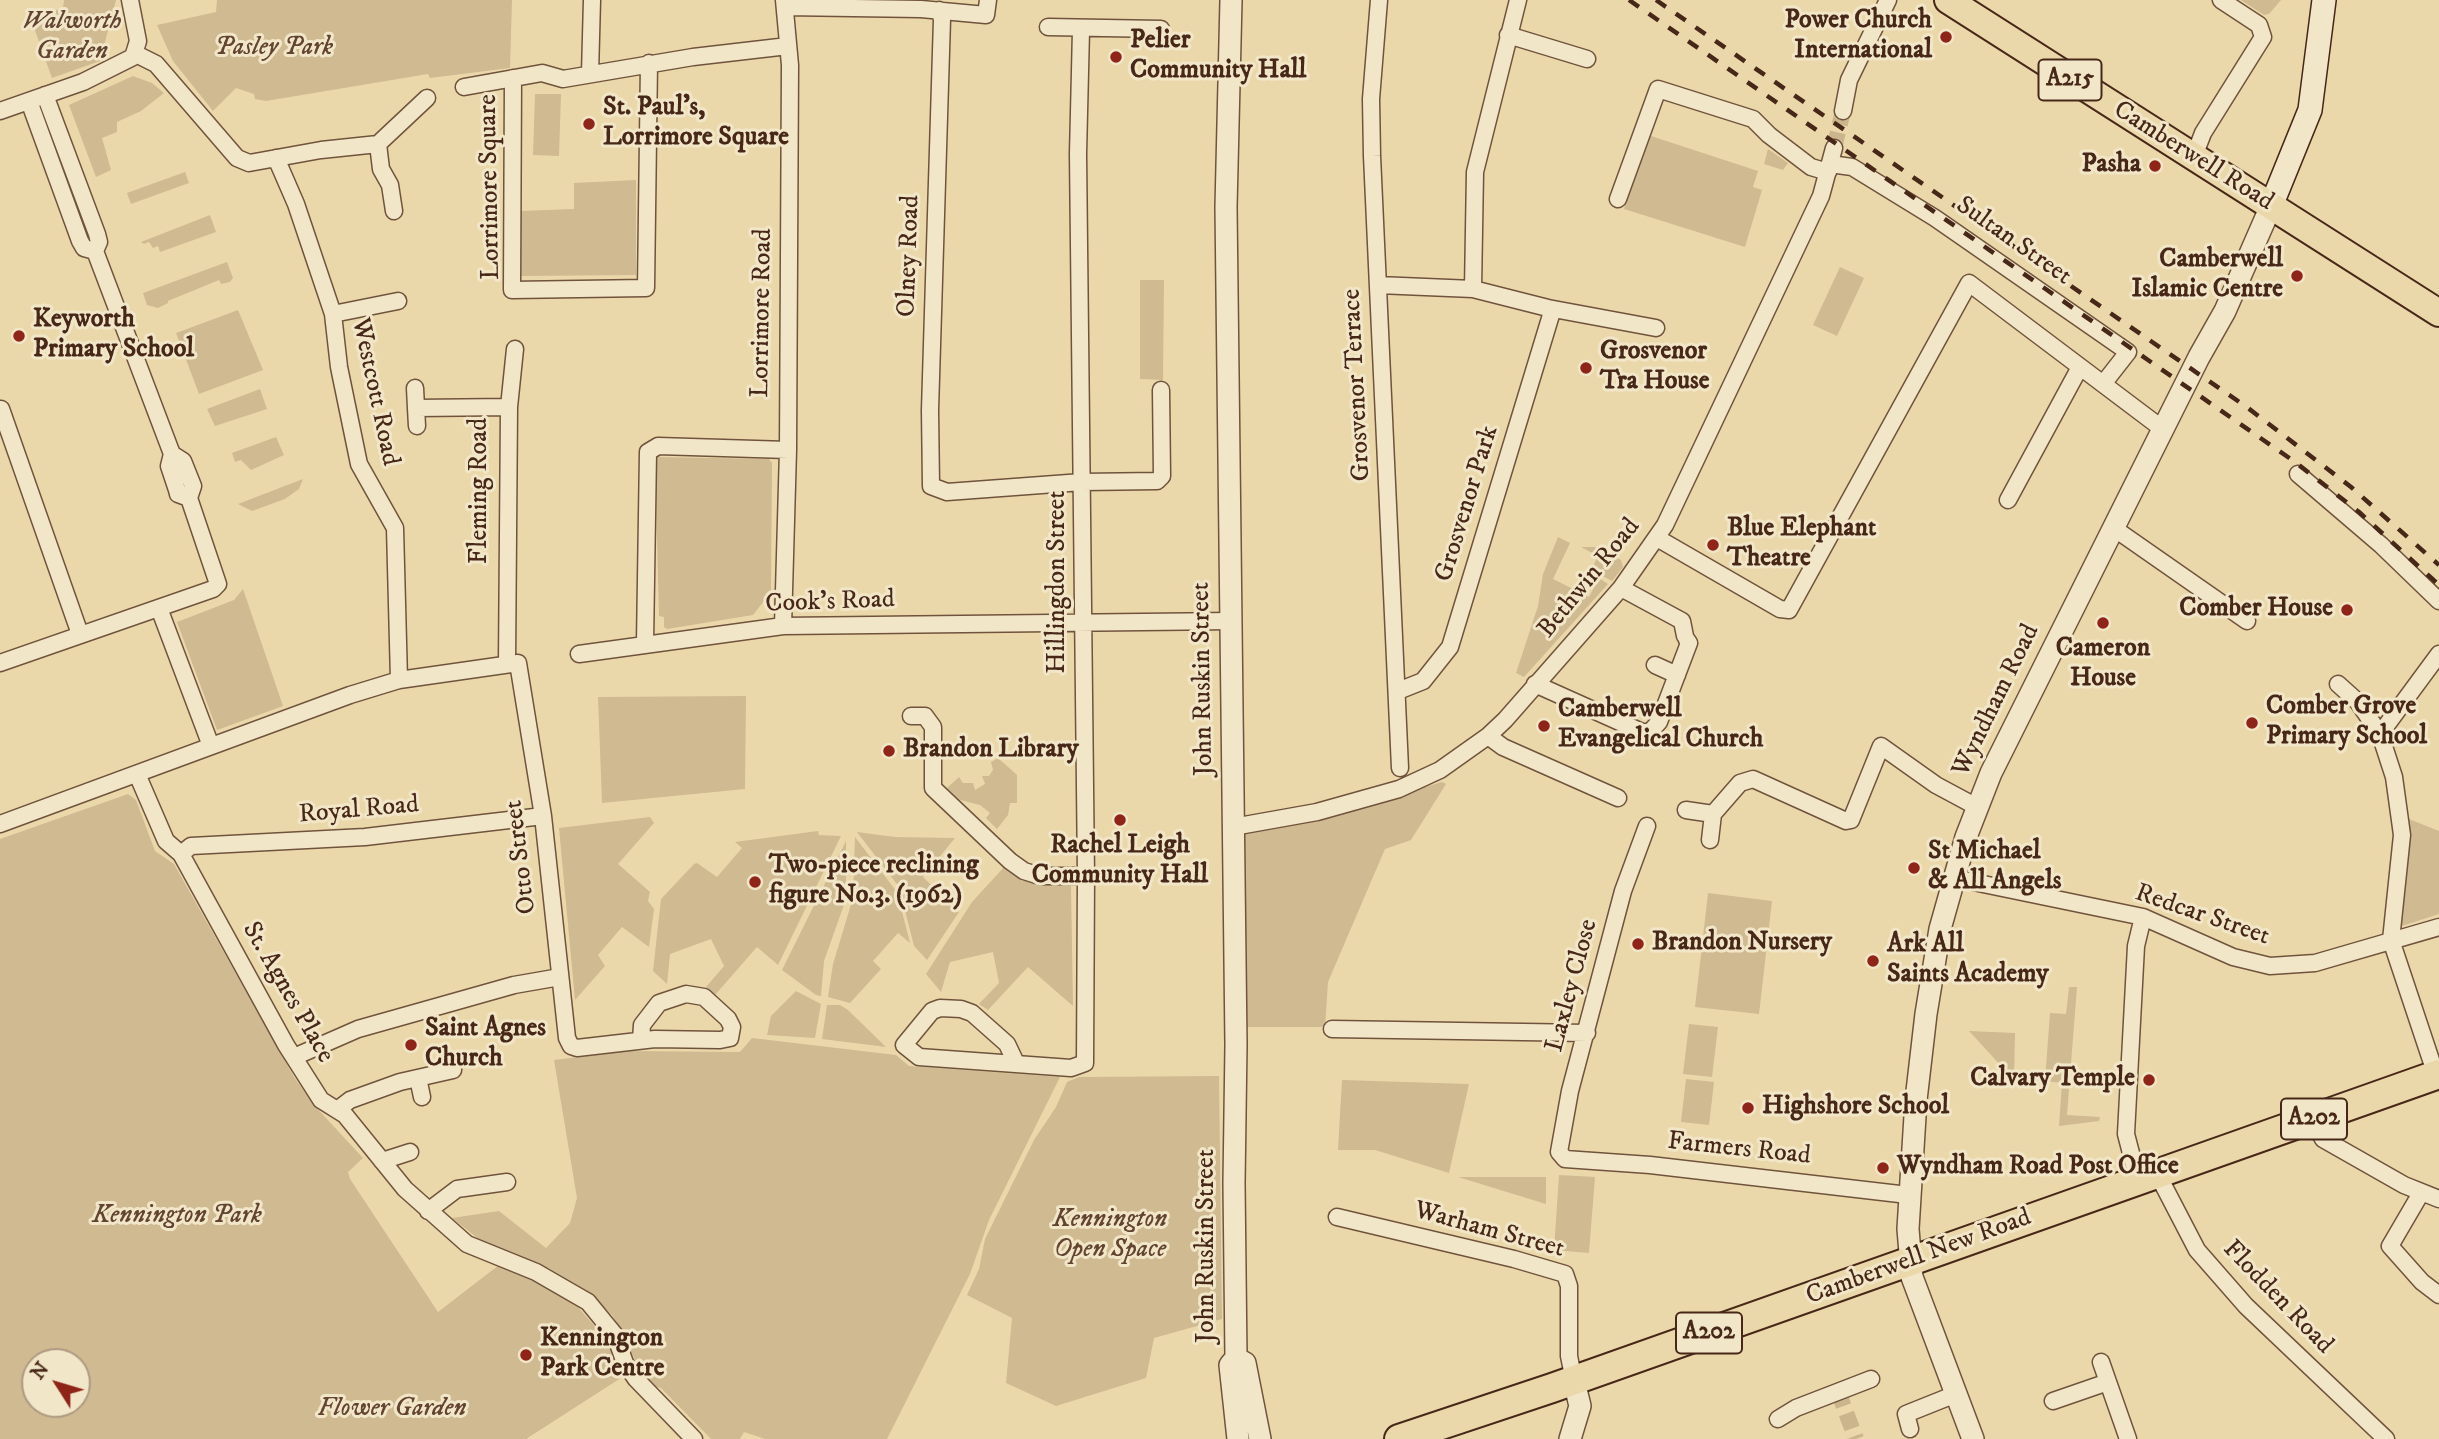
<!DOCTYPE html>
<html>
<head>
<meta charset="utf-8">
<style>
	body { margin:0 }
	#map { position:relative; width:2439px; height:1439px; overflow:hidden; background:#ebd8aa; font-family:"IM FELL DW Pica",serif }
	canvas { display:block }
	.north { position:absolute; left:21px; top:1348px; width:70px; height:70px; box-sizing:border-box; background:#f2e6c8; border:2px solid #ae9a82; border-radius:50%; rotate:307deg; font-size:19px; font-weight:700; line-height:28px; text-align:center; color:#472718 }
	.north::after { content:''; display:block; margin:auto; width:24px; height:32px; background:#8f2418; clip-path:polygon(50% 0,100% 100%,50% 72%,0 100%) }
</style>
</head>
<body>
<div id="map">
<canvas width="2439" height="1439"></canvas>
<div class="north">N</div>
</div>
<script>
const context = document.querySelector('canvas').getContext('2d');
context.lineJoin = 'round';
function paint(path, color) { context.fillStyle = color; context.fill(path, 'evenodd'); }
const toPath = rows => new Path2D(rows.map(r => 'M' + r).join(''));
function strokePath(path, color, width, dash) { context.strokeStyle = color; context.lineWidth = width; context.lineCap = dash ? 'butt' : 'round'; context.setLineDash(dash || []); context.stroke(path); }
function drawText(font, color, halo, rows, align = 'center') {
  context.font = font + ' "IM FELL DW Pica",serif'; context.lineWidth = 6; context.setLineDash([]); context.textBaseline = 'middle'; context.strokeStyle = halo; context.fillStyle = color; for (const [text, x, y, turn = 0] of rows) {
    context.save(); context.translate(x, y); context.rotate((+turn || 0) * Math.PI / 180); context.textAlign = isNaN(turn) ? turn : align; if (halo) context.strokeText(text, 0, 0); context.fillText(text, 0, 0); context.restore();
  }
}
paint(toPath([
	[64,0,116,0,100,61,52,78,31,19,63,8],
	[217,0,512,0,510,68,430,78,428,74,266,101,255,99,254,94,236,88,213,111,173,61,157,25,216,12],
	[2241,0,2281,0,2269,14,2264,15],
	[133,76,152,83,164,93,141,111,117,122,117,132,102,138,111,170,96,177,69,105],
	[535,94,561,94,559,156,533,155],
	[1648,135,1758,171,1753,187,1762,190,1745,247,1624,209],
	[1768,149,1788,163,1783,170,1764,164],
	[185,172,189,183,131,204,127,193],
	[636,180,636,275,518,276,520,211,574,209,574,183],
	[210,215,216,232,160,252,158,246,153,248,149,242,144,244,141,242],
	[227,262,233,278,230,282,221,284,219,280,168,301,168,303,158,308,147,305,143,293],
	[1840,267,1864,278,1837,336,1813,325],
	[1140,280,1164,280,1163,380,1140,379],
	[238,310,263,370,199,394,176,333],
	[260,389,267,409,215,426,207,409],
	[276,437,284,455,251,470,241,460,235,462,232,453],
	[655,457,769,459,772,463,771,592,753,615,667,629,664,627,664,617,659,616],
	[303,479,299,489,285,499,252,511,238,504],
	[1558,537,1570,543,1553,579,1589,597,1599,578,1608,584,1524,677,1516,673,1538,606,1543,574],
	[1581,547,1595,547,1613,555,1621,560,1623,567,1612,581,1591,570,1598,556],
	[243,589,283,706,217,730,177,622,234,600],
	[746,696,745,789,602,803,598,697],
	[998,758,1017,775,1017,803,1010,803,1008,815,997,829,986,818,990,813,980,805,960,800,947,788,959,777,963,783,973,783,975,790,985,784,982,776,989,776,993,770,991,762],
	[1442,782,1446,784,1411,840,1385,849,1328,982,1325,1027,1243,1027,1238,831,1373,802],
	[128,794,136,800,155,851,174,864,294,1077,313,1104,363,1158,348,1172,350,1179,438,1312,499,1265,539,1283,578,1307,611,1345,624,1376,526,1439,0,1439,0,839],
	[35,1362,77,1362,77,1404,35,1404],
	[650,817,654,823,618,864,650,892,648,901,654,909,649,947,622,927,598,955,605,966,575,1000,559,828],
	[2409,819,2439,831,2439,914,2399,927,2407,866],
	[818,831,819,835,841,836,778,965,757,947,715,995,706,987,724,966,711,939,670,954,667,984,653,971,661,899,694,864,697,863,717,877,742,848,735,842],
	[857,832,895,837,955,838,923,877,959,912,927,960,914,946,899,887],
	[855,837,897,892,910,943,898,933,873,961,881,969,850,1003,828,997,833,964,853,898],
	[846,841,846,899,824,961,821,996,816,995,782,970],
	[1005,866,1022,881,1063,880,1071,885,1073,1006,1028,967,988,1010,979,1004,999,983,993,952,950,962,941,992,926,974,972,902],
	[1708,893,1772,901,1759,1014,1695,1007],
	[2069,987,2077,987,2067,1115,2100,1117,2099,1121,2059,1126,2062,1083,2045,1081,2050,1013,2066,1014],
	[796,991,821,1004,815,1038,767,1035,771,1016],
	[827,1005,840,1005,848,1010,886,1047,822,1039],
	[1689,1024,1718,1027,1712,1077,1683,1074],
	[1969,1031,2015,1033,2014,1080],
	[752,1038,896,1055,909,1066,1060,1077,989,1220,970,1274,887,1439,765,1439,744,1432,740,1439,711,1439,661,1388,654,1386,634,1358,613,1316,588,1291,549,1268,480,1240,452,1218,499,1211,546,1248,570,1223,577,1198,554,1060,627,1051,740,1052],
	[1219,1076,1222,1319,1154,1338,1146,1378,1056,1406,1006,1383,1012,1318,967,1295,979,1269,985,1239,1034,1140,1056,1107,1067,1082,1079,1077],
	[1686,1079,1714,1082,1709,1125,1681,1122],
	[1342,1080,1469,1084,1449,1173,1375,1150,1338,1150],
	[1559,1175,1595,1177,1589,1253,1554,1250],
	[1458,1177,1546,1177,1546,1204]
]), '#cfba91');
strokePath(toPath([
	[1834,148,1843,111],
	[1838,1391,1856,1439]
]), '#cab58d', 16, [16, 8]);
const minor = toPath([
	[1379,0,1371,99,1372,156,1400,768],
	[785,7,921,9,986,15,988,0],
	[939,10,942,19,930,410,931,486,947,492,1082,482,1157,481,1162,476,1161,390],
	[1048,27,1161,29],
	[1508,35,1587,59],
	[136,54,156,64,237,158,249,163,321,150,378,144,427,98],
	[590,74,592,0],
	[513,78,512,290,646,288,649,63],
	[464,87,542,73,563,79,693,57,788,46],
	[29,101,80,241,84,248,95,251],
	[0,111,83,82,133,57,138,41,130,0],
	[1843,111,1849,80,1888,0],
	[378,144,381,169,390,185,394,211],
	[276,158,296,204,333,314,339,367,359,464,395,528,399,680],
	[2193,159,2203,133,2263,37,2259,25,2221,0],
	[1830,164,1852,167,1935,218,2128,352,2103,384],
	[1618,199,1658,89,1753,119,1769,135,1811,167,1828,172],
	[1378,285,1473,289,1548,308,1551,315,1450,647,1423,681,1398,691],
	[1473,289,1475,172,1518,0],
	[1548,308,1656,328],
	[333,314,398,301],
	[415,388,416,408,509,407,507,664],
	[509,407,515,349],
	[416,408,417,426],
	[1,409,80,634],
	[172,454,169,466,177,490,178,494,189,498],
	[2298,474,2381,545,2439,601],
	[2008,500,2080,367],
	[2115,529,2247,621],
	[1657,538,1780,609,1789,610,1969,283,2164,430],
	[1621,588,1682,621,1685,636],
	[159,608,211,746],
	[783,626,788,450,790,65,784,0],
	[645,643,648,452,658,446,788,450],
	[579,654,783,626,1232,621],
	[0,663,213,589,218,584,189,498,193,486,183,461,172,454,95,251,99,242,97,234,45,95],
	[1655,665,1677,675],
	[1535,684,1642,732,1650,732,1659,722,1689,643,1687,640],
	[2338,684,2358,702,2380,734,2394,777,2402,835,2391,940,2436,1075],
	[911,716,925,716,933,727,933,788,1010,861,1024,871,1040,876,1086,876],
	[2380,734,2439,654],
	[1488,736,1503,747,1618,798],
	[137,774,166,841,181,854,286,1045,321,1100,345,1115,405,1189,467,1244,536,1272,588,1302,615,1335,625,1363,636,1379,694,1439],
	[1686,810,1713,814],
	[0,824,350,695,399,680,518,663,543,816,567,1038,571,1046,577,1048,655,1039,720,1040,730,1038,732,1027,728,1019,704,997,686,994,659,1003,642,1025,641,1040],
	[1647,826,1623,891,1570,1091,1559,1152,1565,1159,1650,1165,1908,1195],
	[1233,827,1317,812,1399,789,1440,770,1488,736,1505,720,1621,588,1665,525,1821,196,1834,148],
	[1710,840,1713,814,1740,783,1753,779,1846,821,1851,820,1881,746,1936,785,1977,807],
	[181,854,191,846,365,837,543,816],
	[1954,878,2143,917,2233,957,2270,966,2315,963,2439,927],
	[1332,1029,1587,1033],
	[294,1057,358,1029,514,985,560,977],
	[1016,1063,1007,1044,972,1013,961,1009,940,1008,932,1011,904,1045,919,1057,1071,1068,1085,1063,1086,876,1078,154,1081,30],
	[418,1078,422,1097],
	[337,1110,350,1100,400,1082,453,1070],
	[2312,1119,2323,1139,2404,1185,2439,1199],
	[382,1161,410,1152],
	[2157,1173,2197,1250,2246,1306,2386,1439],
	[2138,1180,2126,1134,2136,946,2143,917],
	[2421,1193,2390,1246,2422,1282,2439,1295],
	[428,1211,457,1189,507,1182],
	[1337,1217,1514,1259,1565,1274,1569,1286,1569,1356,1574,1381],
	[2108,1382,2128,1439],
	[2053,1401,2108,1382,2101,1362],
	[1778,1419,1796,1408,1871,1379],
	[1910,1429,1906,1414,1956,1394]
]);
const tertiary = toPath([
	[1231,0,1226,207,1236,1045,1234,1183,1236,1358,1230,1365,1238,1439],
	[1236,1358,1245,1363,1260,1439],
	[1570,1439,1580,1406,1574,1381],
	[1973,1439,1912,1277,1908,1229,1916,1100,1926,1014,1940,929,1966,837,1991,773,2199,357,2225,311,2271,206]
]);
const secondary = toPath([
	[2271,206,2310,110,2324,0]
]);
const primary = toPath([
	[1948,0,2439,313]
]);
const trunk = toPath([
	[1399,1439,1552,1388,2439,1074]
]);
strokePath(minor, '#70533c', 19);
strokePath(tertiary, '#70533c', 24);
strokePath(secondary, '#472718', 26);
strokePath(primary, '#472718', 30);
strokePath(trunk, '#472718', 32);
strokePath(minor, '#f2e6c8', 16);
strokePath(tertiary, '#f2e6c8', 21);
strokePath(secondary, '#f2e6c8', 23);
strokePath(primary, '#ebd8aa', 26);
strokePath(trunk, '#ebd8aa', 28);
strokePath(toPath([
	[1629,0,2295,462,2359,512,2439,585],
	[1656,0,2248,408,2351,487,2439,565]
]), '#472718', 4.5, [12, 12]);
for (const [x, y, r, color] of [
	[1946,37,7,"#8f2418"],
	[1116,57,7,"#8f2418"],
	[589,124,7,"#8f2418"],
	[2155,166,7,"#8f2418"],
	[2297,276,7,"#8f2418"],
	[19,336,7,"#8f2418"],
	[1586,368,7,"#8f2418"],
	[1713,545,7,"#8f2418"],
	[2347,610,7,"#8f2418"],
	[2103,623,7,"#8f2418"],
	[2252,723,7,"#8f2418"],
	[1544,726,7,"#8f2418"],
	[889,751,7,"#8f2418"],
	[1120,820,7,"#8f2418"],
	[1914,868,7,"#8f2418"],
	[755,882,7,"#8f2418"],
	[1638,944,7,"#8f2418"],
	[1873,961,7,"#8f2418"],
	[411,1045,7,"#8f2418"],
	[2149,1080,7,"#8f2418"],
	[1748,1108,7,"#8f2418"],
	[1883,1168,7,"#8f2418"],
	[526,1355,7,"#8f2418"]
]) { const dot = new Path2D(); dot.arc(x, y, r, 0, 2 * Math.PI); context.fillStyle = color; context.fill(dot); strokePath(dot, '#f2e6c8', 2.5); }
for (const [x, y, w] of [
	[2070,80,63],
	[2314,1119,66],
	[1709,1333,66]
]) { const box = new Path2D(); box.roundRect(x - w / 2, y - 20.5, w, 41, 5); context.fillStyle = '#f2e6c8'; context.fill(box); strokePath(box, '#472718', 2); }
drawText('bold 24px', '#472718', null, [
	["A215",2070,80],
	["A202",2314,1119],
	["A202",1709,1333]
]);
drawText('bold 26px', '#472718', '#f2e6c8', [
	["Power Church",1932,22,"right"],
	["International",1932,52,"right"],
	["Pelier",1130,42],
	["Community Hall",1130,72],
	["St. Paul's,",603,109],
	["Lorrimore Square",603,139],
	["Pasha",2141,166,"right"],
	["Camberwell",2283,261,"right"],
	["Islamic Centre",2283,291,"right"],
	["Keyworth",33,321],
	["Primary School",33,351],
	["Grosvenor",1600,353],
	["Tra House",1600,383],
	["Blue Elephant",1727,530],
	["Theatre",1727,560],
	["Comber House",2333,610,"right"],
	["Cameron",2103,650,"center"],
	["House",2103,680,"center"],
	["Comber Grove",2266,708],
	["Primary School",2266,738],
	["Camberwell",1558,711],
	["Evangelical Church",1558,741],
	["Brandon Library",903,751],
	["Rachel Leigh",1120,847,"center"],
	["Community Hall",1120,877,"center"],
	["St Michael",1928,853],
	["& All Angels",1928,883],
	["Two-piece reclining",769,867],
	["figure No.3. (1962)",769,897],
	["Brandon Nursery",1652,944],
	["Ark All",1887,946],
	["Saints Academy",1887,976],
	["Saint Agnes",425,1030],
	["Church",425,1060],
	["Calvary Temple",2135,1080,"right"],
	["Highshore School",1762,1108],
	["Wyndham Road Post Office",1897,1168],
	["Kennington",540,1340],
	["Park Centre",540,1370]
], 'left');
drawText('italic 26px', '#624430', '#f2e6c8', [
	["Walworth",72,23],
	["Garden",72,53],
	["Pasley Park",274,49],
	["Kennington Park",177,1217],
	["Kennington",1110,1221],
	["Open Space",1110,1251],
	["Flower Garden",392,1410]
]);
drawText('26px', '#472718', '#f2e6c8', [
	["Camberwell Road",2193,157,32],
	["Lorrimore Square",491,187,-91],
	["Sultan Street",2013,242,35],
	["Olney Road",910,256,-88],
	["Lorrimore Road",763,313,-89],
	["Grosvenor Terrace",1358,385,-93],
	["Westcott Road",374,392,78],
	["Fleming Road",481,491,-90],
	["Grosvenor Park",1468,504,-73],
	["Bethwin Road",1590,579,-51],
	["Hillingdon Street",1059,582,-90],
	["Cook's Road",830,603,-2],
	["John Ruskin Street",1204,679,-91],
	["Wyndham Road",1997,701,-64],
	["Royal Road",359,811,-5],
	["Otto Street",522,857,-97],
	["Redcar Street",2202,916,19],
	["Laxley Close",1573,986,-75],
	["St. Agnes Place",287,993,60],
	["Farmers Road",1739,1150,6],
	["Warham Street",1489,1231,15],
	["John Ruskin Street",1208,1246,-90],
	["Camberwell New Road",1919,1258,-20],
	["Flodden Road",2277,1298,46]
]);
</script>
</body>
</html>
